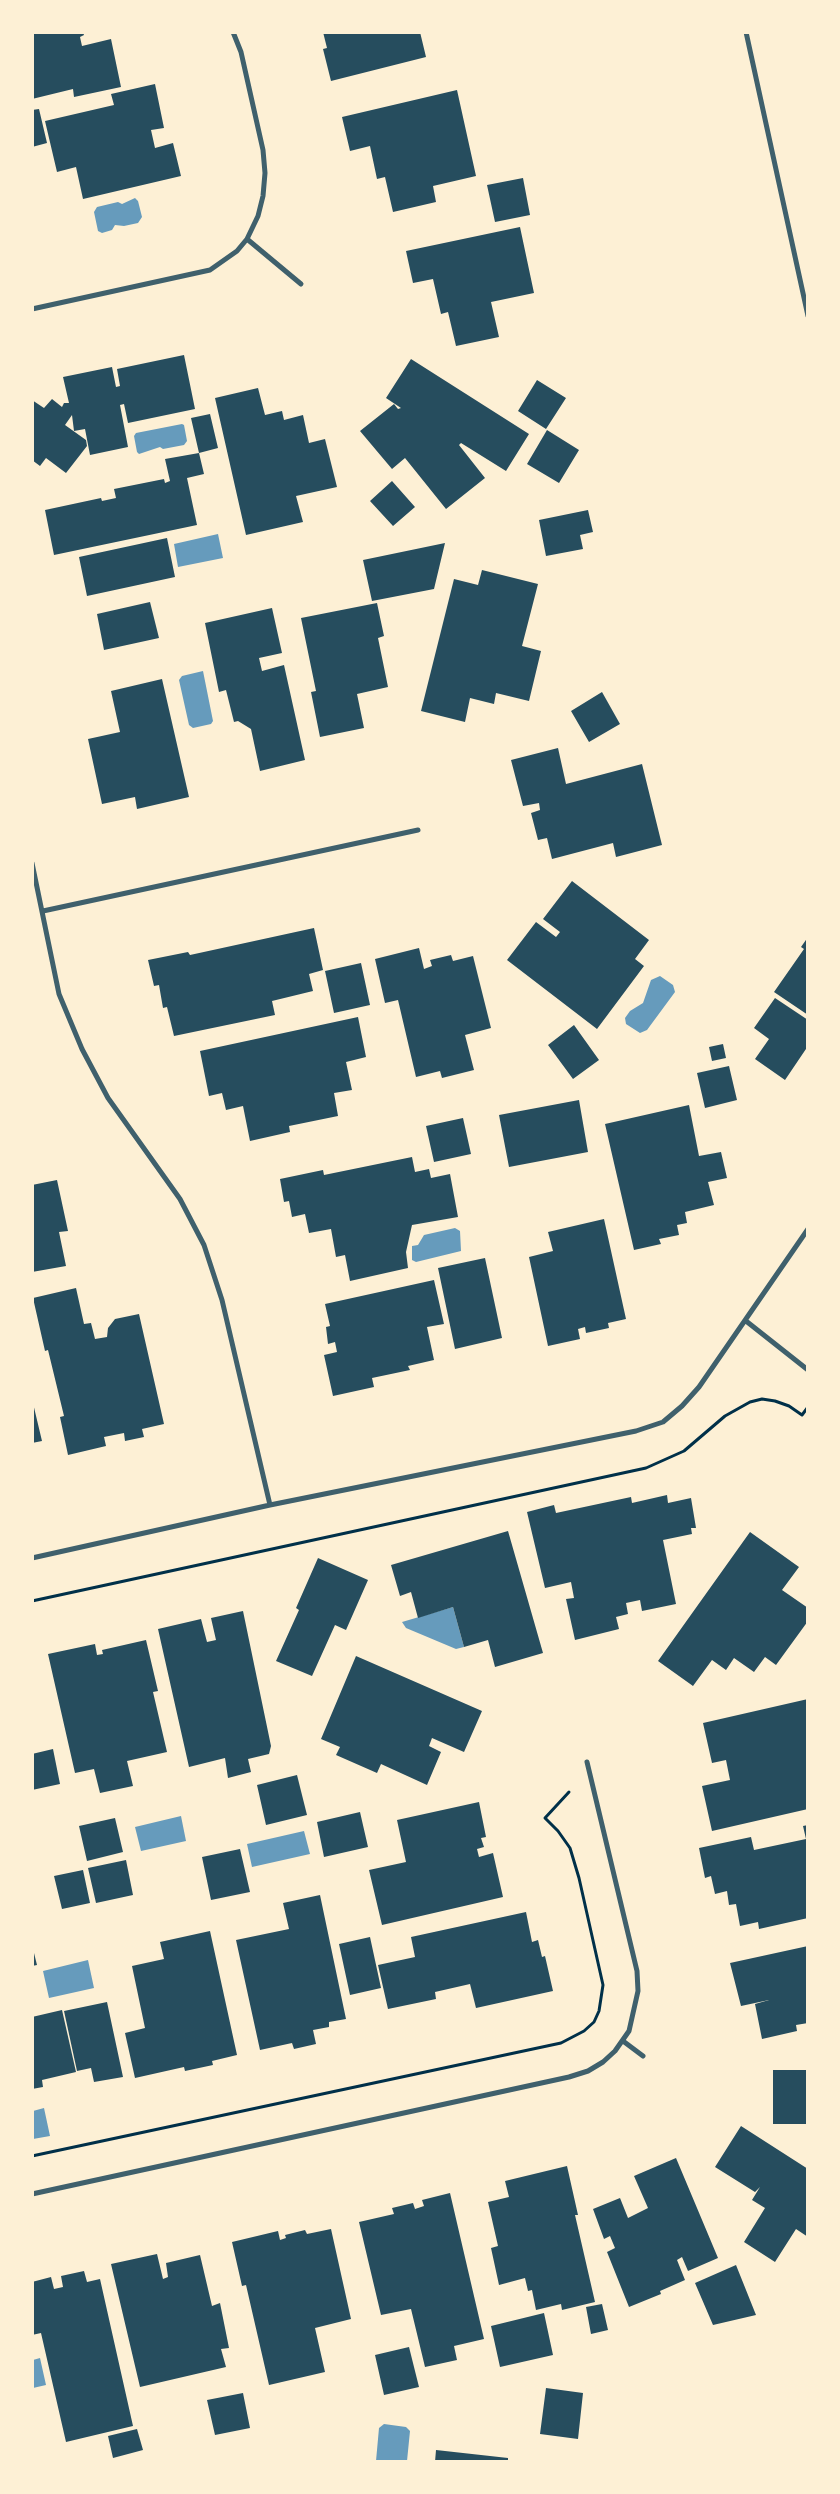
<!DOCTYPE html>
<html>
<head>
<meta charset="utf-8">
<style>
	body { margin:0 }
	#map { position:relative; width:840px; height:2494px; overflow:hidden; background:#fdf0d5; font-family:"Exo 2",sans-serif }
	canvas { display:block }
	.frame { position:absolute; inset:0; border:34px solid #fdf0d5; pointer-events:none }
</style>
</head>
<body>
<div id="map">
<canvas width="840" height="2494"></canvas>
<div class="frame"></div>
</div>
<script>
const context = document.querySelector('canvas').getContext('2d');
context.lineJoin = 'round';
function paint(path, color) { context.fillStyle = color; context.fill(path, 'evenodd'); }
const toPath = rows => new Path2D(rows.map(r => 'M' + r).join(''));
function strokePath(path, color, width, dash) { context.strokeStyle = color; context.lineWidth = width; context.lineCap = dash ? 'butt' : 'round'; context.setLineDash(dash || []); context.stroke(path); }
paint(toPath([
	[135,198,138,201,142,217,138,223,124,226,115,225,112,230,102,233,98,231,94,212,97,207,118,202,122,204],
	[182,424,184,425,187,441,184,445,163,449,160,447,139,454,137,452,134,436,136,433],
	[218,534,223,558,178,567,174,544],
	[203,671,213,721,211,724,193,728,189,725,179,680,182,676],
	[660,976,673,985,675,992,647,1030,640,1033,626,1024,625,1018,630,1011,643,1003,651,980],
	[455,1228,460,1231,461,1251,416,1262,412,1260,412,1246,418,1245,424,1235],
	[453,1607,464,1647,456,1649,406,1628,402,1622],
	[181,1816,186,1841,141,1851,135,1827],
	[304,1831,310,1854,252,1867,247,1844],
	[88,1960,94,1988,49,1998,43,1971],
	[44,2108,50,2136,33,2139,33,2111],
	[40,2358,46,2385,33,2388,33,2360],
	[384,2424,406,2427,410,2431,407,2461,376,2461,379,2428]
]), '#669bbc');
paint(toPath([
	[32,32,83,32,84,35,80,37,82,46,111,39,121,87,74,97,73,89,32,99],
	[323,32,420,32,426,57,331,81,323,49,327,48],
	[155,84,164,128,151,130,155,148,173,143,181,176,83,199,76,167,57,172,45,121,114,105,111,94],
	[457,90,476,176,433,186,436,202,393,212,385,177,377,179,370,146,350,151,342,117],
	[39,109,47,143,32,147,32,110],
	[523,178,530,215,495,222,487,185],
	[520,227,534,293,491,302,499,337,456,346,448,312,441,314,433,279,413,283,406,251],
	[184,355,195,409,128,423,124,404,120,405,128,447,90,455,85,429,74,431,72,415,65,425,86,440,87,446,66,473,46,458,40,466,32,460,32,400,44,408,52,399,62,407,64,403,69,403,63,377,112,367,116,387,120,386,117,369],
	[411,359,529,434,506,471,461,443,459,445,485,478,446,509,405,458,392,469,360,431,394,404,398,409,401,408,386,398],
	[537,380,566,398,546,429,518,411],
	[258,388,265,415,282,411,284,420,303,415,309,443,325,439,337,487,296,496,303,522,246,535,215,398],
	[210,414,218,448,199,453,191,418],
	[547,430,579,450,559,483,527,464],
	[199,453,204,474,187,478,197,525,54,555,45,510,101,498,102,501,116,498,114,489,164,479,165,483,170,481,165,459],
	[392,481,415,507,393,526,370,501],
	[588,510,593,532,580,535,583,549,546,556,539,520],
	[167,538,175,577,87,596,79,557],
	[445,543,434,589,372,601,363,560],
	[482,570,538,584,522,646,541,651,529,701,496,693,494,704,470,698,465,722,421,711,454,579,478,585],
	[150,602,159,638,104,650,97,614],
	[377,603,384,636,378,638,388,687,357,694,364,728,320,737,311,692,316,691,301,618],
	[272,608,282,653,259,658,262,671,284,665,305,760,260,771,251,729,238,721,234,722,226,690,219,692,205,623],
	[162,679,189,797,137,809,135,797,102,804,88,739,120,732,111,691],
	[602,692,620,724,589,742,571,711],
	[558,748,566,784,642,764,662,845,616,857,613,843,552,859,547,838,538,840,531,813,540,810,539,803,523,806,511,760],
	[572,881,649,940,635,959,644,966,597,1029,507,960,536,922,556,937,560,932,543,919],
	[314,928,323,970,309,974,313,991,272,1001,275,1015,174,1036,167,1007,163,1008,159,985,154,986,148,960,188,952,190,955],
	[808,937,808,1015,774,992,804,949,801,947],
	[419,948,424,969,432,966,430,960,451,955,453,961,473,956,491,1028,465,1035,474,1070,442,1078,440,1071,416,1077,398,1000,385,1003,375,959],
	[361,963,370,1005,334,1013,325,971],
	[775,998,808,1020,808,1046,785,1080,755,1059,769,1039,754,1028],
	[358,1017,366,1057,346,1062,352,1090,334,1093,338,1116,289,1126,290,1132,250,1141,243,1106,226,1110,222,1093,209,1096,200,1051],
	[574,1025,599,1060,573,1079,548,1045],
	[723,1044,726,1058,712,1061,709,1047],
	[729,1066,737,1100,705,1108,697,1073],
	[579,1100,588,1152,509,1167,499,1115],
	[689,1105,699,1156,721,1152,727,1178,708,1182,714,1205,685,1212,687,1223,677,1225,679,1235,659,1239,661,1244,634,1250,605,1124],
	[463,1118,471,1154,434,1162,426,1126],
	[412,1157,415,1172,429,1169,431,1178,450,1174,458,1217,412,1225,406,1252,408,1268,350,1281,345,1255,336,1257,331,1229,309,1233,305,1214,292,1217,289,1201,284,1202,280,1179,323,1170,324,1175],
	[57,1180,68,1231,59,1232,66,1266,32,1272,32,1185],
	[604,1219,626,1319,608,1323,609,1328,586,1333,585,1327,578,1329,580,1339,548,1346,529,1257,553,1251,548,1232],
	[485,1258,502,1338,455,1349,438,1268],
	[434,1280,444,1324,427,1327,434,1360,408,1366,410,1370,372,1378,374,1387,333,1396,324,1355,337,1352,335,1342,328,1344,326,1327,330,1326,325,1304],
	[76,1288,84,1324,91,1323,95,1339,107,1337,108,1328,115,1319,139,1314,164,1424,142,1429,144,1437,125,1441,124,1433,104,1437,106,1446,68,1455,60,1417,64,1416,48,1350,45,1351,33,1298],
	[32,1399,42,1441,32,1443],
	[667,1495,668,1503,691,1498,696,1528,691,1528,692,1534,663,1540,676,1604,642,1611,640,1600,626,1603,628,1614,616,1617,619,1629,575,1640,566,1599,574,1598,571,1582,545,1588,527,1512,554,1505,556,1513,631,1497,632,1503],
	[508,1531,543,1653,495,1667,488,1640,464,1647,453,1607,418,1618,411,1592,400,1596,391,1565],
	[750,1532,799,1567,782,1590,808,1608,808,1621,776,1665,765,1657,754,1672,734,1658,726,1670,712,1660,693,1686,658,1661],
	[318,1558,368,1580,346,1630,335,1625,312,1676,276,1661,299,1610,296,1608],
	[243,1611,271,1746,269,1754,248,1759,251,1772,228,1778,225,1758,189,1767,158,1629,201,1619,207,1642,216,1640,211,1618],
	[146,1640,158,1691,153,1692,167,1752,127,1761,133,1786,100,1793,94,1769,75,1773,48,1654,95,1644,97,1655,103,1654,102,1650],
	[356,1656,482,1711,464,1752,432,1738,429,1746,441,1752,427,1785,381,1764,377,1773,336,1755,340,1747,321,1739],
	[808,1699,808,1809,712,1831,702,1786,730,1780,726,1760,712,1763,703,1723],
	[53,1749,60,1784,32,1790,32,1754],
	[297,1775,307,1815,266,1825,257,1785],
	[479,1802,486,1837,481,1838,484,1847,477,1849,479,1857,493,1853,503,1897,382,1925,369,1870,406,1862,397,1820],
	[360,1812,368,1847,324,1857,317,1822],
	[115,1818,123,1852,87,1861,79,1826],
	[808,1825,808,1918,759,1929,758,1922,740,1926,736,1904,729,1905,727,1891,715,1894,711,1876,705,1878,699,1848,751,1837,754,1850,806,1839,803,1826],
	[240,1849,250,1892,211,1900,202,1857],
	[126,1860,133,1895,96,1903,88,1868],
	[83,1870,90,1903,62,1909,54,1876],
	[320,1895,346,2019,329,2022,329,2027,313,2030,316,2044,294,2049,292,2043,260,2050,236,1940,289,1929,283,1903],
	[526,1912,532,1942,538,1940,542,1957,545,1956,553,1991,476,2008,470,1984,435,1992,436,1999,388,2009,378,1965,415,1957,411,1937],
	[210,1931,237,2055,212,2061,213,2065,185,2071,184,2067,135,2078,125,2033,145,2028,132,1966,164,1959,160,1942],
	[370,1937,381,1988,350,1995,339,1944],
	[32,1945,37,1965,32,1966],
	[808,1946,808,2023,796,2025,797,2031,762,2039,755,2004,769,2000,741,2006,730,1963],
	[107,2002,123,2077,94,2082,91,2068,77,2071,64,2011],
	[62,2010,76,2072,42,2080,43,2087,32,2089,32,2017],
	[773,2070,808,2070,808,2124,773,2124],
	[741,2126,808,2169,808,2237,796,2229,775,2262,744,2242,765,2208,752,2200,760,2187,755,2192,715,2167],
	[676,2158,718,2258,688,2271,682,2257,677,2260,685,2280,660,2291,661,2294,629,2307,607,2252,615,2248,610,2236,604,2239,593,2209,620,2198,628,2218,648,2208,634,2176],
	[567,2166,578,2215,575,2215,595,2302,562,2310,561,2304,536,2310,532,2290,528,2291,525,2278,499,2285,491,2248,498,2246,488,2202,509,2197,505,2181],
	[450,2193,484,2339,454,2346,457,2360,425,2367,411,2309,381,2315,359,2222,394,2214,392,2208,413,2203,415,2209,424,2206,422,2200],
	[331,2229,351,2319,315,2328,325,2372,269,2385,246,2285,242,2286,232,2242,278,2231,280,2240,286,2238,285,2235,305,2230,307,2234],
	[157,2254,163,2279,168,2277,166,2263,200,2255,212,2306,220,2303,229,2348,221,2349,226,2367,140,2387,111,2264],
	[736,2265,756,2315,713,2325,695,2283],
	[84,2271,87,2282,100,2279,133,2426,66,2442,41,2333,32,2335,32,2282,51,2277,54,2289,63,2287,61,2276],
	[602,2304,608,2330,591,2334,586,2307],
	[544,2313,553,2355,500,2367,491,2326],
	[409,2347,419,2387,384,2395,375,2355],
	[546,2388,583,2393,578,2439,540,2434],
	[243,2393,250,2428,215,2435,207,2400],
	[137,2429,143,2450,113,2458,108,2436],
	[436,2450,508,2458,508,2462,435,2462]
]), '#264d5e');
strokePath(toPath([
	[32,1601,646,1468,684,1451,725,1416,750,1402,762,1399,775,1401,789,1406,802,1415,808,1407],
	[32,2156,561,2043,584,2031,594,2022,599,2011,603,1985,579,1878,570,1848,558,1831,545,1818,569,1792]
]), '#003049', 3);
strokePath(toPath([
	[746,32,808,316],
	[247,239,301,284],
	[32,309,210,270,237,251,247,239,258,216,263,196,265,173,263,150,241,52,233,32],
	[32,863,59,994,82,1049,108,1098,180,1199,204,1245,222,1300,270,1505],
	[43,911,418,830],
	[746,1321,808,1370],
	[32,1558,270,1505,636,1431,663,1422,682,1406,699,1387,808,1229],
	[623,2041,643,2056],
	[32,2194,569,2077,588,2071,603,2062,615,2051,629,2031,638,1991,637,1971,587,1762]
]), '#3f606c', 5);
</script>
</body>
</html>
